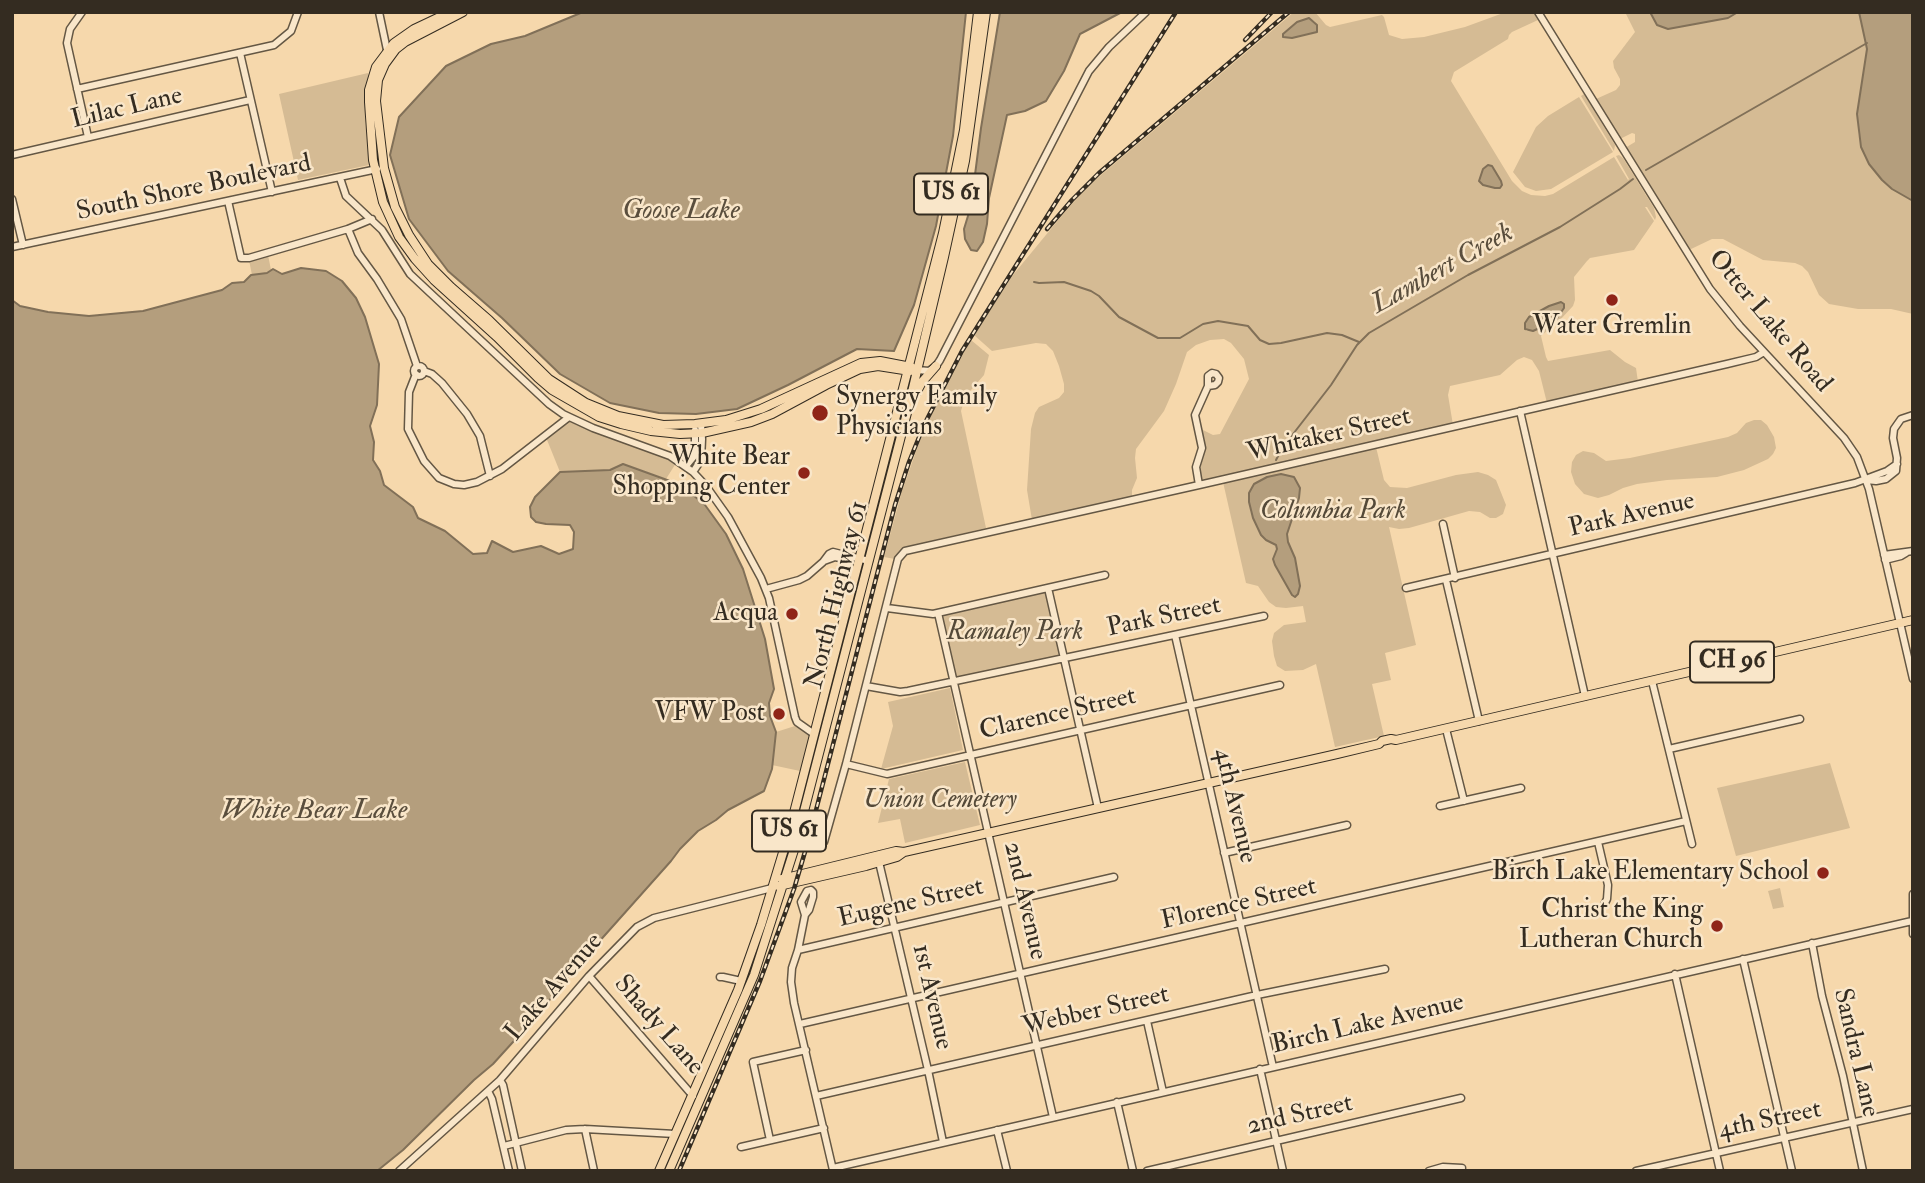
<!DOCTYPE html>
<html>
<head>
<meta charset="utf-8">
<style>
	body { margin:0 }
	#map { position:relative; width:1925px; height:1183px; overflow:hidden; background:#f6d8ac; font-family:"IM FELL Double Pica",serif }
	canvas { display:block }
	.frame { position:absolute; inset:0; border:14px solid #342c21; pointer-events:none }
</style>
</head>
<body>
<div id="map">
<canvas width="1925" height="1183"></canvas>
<div class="frame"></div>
</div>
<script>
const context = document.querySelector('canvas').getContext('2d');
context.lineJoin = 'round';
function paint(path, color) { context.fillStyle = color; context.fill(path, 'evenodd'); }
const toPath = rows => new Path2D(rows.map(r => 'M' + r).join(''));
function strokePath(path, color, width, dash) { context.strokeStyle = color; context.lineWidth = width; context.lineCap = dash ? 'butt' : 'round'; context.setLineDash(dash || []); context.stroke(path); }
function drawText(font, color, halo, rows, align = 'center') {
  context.font = font + ' "IM FELL Double Pica",serif'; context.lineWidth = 5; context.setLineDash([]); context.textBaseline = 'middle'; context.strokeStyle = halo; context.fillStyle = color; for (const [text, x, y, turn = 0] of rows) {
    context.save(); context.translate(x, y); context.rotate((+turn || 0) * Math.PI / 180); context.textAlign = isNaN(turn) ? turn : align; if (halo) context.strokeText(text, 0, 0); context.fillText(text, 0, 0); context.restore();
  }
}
paint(toPath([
	[1294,12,1315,12,1326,25,1330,27,1382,15,1384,17,1389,35,1402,39,1424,37,1465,27,1506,12,1533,12,1538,20,1512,32,1509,35,1508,39,1454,72,1451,81,1512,181,1522,191,1531,195,1545,196,1553,194,1614,157,1628,180,1629,179,1616,156,1619,155,1623,158,1654,208,1656,217,1655,220,1647,207,1645,207,1654,221,1634,250,1590,258,1587,261,1574,277,1575,300,1573,306,1559,321,1541,336,1546,357,1548,361,1610,350,1625,362,1636,368,1638,382,1547,403,1539,371,1532,360,1524,357,1517,360,1500,375,1450,386,1448,395,1453,425,1204,481,1201,479,1199,472,1205,449,1201,429,1213,435,1220,434,1249,379,1244,359,1231,343,1224,339,1210,340,1196,345,1187,352,1176,384,1164,411,1136,449,1135,458,1137,478,1132,490,1132,498,1032,520,1027,490,1031,429,1035,413,1039,407,1059,398,1064,392,1064,384,1059,366,1053,351,1046,344,1036,343,992,351,974,335,1013,275,1064,213,1088,186],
	[1309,18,1315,22,1317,32,1292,38,1283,34,1297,22],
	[1564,306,1555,321,1541,328,1526,331,1525,323,1528,319,1538,312],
	[1625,12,1859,12,1867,49,1857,114,1859,137,1865,156,1882,180,1892,189,1913,201,1913,314,1891,309,1858,309,1829,304,1819,295,1808,272,1802,266,1795,263,1763,260,1723,239,1712,239,1689,250,1625,148,1635,142,1635,134,1632,133,1620,139,1596,99,1616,90,1620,85,1620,79,1614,68,1613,61,1635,32],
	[368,73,370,80,365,117,369,165,298,180,279,94],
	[1584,94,1615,145,1614,151,1581,96],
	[1579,97,1613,152,1551,189,1536,191,1525,187,1513,172,1536,127,1548,116],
	[268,255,271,270,267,273,252,275,249,260],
	[971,340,989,355,984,375,965,397,961,411,986,528,905,547,899,551,895,559,884,557,902,491,919,443,940,396],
	[569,417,678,460,666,479,624,464,610,470,560,472,545,435],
	[1754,420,1761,420,1767,425,1774,437,1776,448,1773,454,1768,459,1744,470,1717,477,1667,480,1637,484,1623,488,1609,495,1598,498,1584,494,1575,484,1571,472,1572,462,1576,455,1583,451,1594,453,1606,461,1630,458,1728,437,1737,433,1746,423],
	[1376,447,1384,480,1390,487,1407,488,1456,475,1478,472,1488,475,1496,480,1506,505,1503,514,1496,518,1490,518,1480,512,1469,511,1409,528,1399,529,1389,527,1416,645,1385,653,1391,680,1372,684,1384,736,1335,747,1316,664,1303,670,1285,671,1277,666,1274,656,1272,641,1274,633,1284,625,1306,622,1303,606,1286,608,1276,607,1269,602,1258,586,1246,583,1223,482],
	[1267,477,1298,595,1296,597,1292,595,1275,565,1273,558,1277,549,1276,545,1266,540,1261,535,1251,513,1249,502,1250,490,1259,481],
	[1045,591,1060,658,956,681,941,615],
	[950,688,963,750,881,769,893,726,888,702],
	[795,726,806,731,809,737,800,771,772,765,776,732],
	[965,762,980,825,905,843,900,819,878,823,889,779],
	[1830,763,1850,828,1736,856,1717,788],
	[1780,888,1784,907,1773,909,1768,891]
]), '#d5bb94');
const water = toPath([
	[583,12,966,12,953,136,936,226,914,305,894,351,857,349,788,385,737,409,696,414,659,413,610,403,560,374,502,318,448,271,409,219,390,155,399,117,446,66,491,44,525,36,583,12],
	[1000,12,1122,12,1080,34,1064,71,1046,101,1025,111,1007,115,989,198,987,224,983,242,977,251,971,250,965,239,964,229,971,206,981,128,1000,12],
	[1650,12,1738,12,1728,18,1668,29,1657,25,1650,12],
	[1859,12,1913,12,1913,201,1892,189,1882,180,1869,164,1861,147,1857,114,1867,49,1859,12],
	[1309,18,1317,25,1317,32,1292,38,1283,37,1283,34,1297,22,1309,18],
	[1488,165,1492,166,1501,181,1502,185,1500,188,1495,188,1483,185,1479,181,1483,169,1488,165],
	[301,268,326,271,342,281,356,298,365,317,379,364,377,405,370,426,374,442,373,460,380,471,384,485,413,507,418,518,445,531,473,554,487,553,492,541,513,552,541,546,559,554,573,549,574,532,570,525,546,524,536,522,531,517,530,507,535,497,560,472,610,470,623,464,681,485,705,505,726,534,743,569,765,639,774,689,769,703,770,716,776,732,772,769,764,791,728,810,716,820,698,831,680,849,671,861,564,981,542,1010,493,1064,474,1080,403,1150,377,1171,12,1171,12,300,20,306,48,312,89,316,143,311,222,290,232,283,244,282,251,275,267,273,273,269,282,274,301,268],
	[1561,302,1564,304,1564,308,1555,321,1533,331,1525,329,1525,323,1529,317,1549,306,1561,302],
	[1281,474,1294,477,1300,488,1299,498,1287,534,1288,542,1295,558,1300,586,1298,594,1295,597,1292,595,1275,565,1273,559,1277,549,1276,545,1266,540,1261,535,1253,518,1249,502,1249,493,1254,484,1267,477,1281,474]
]);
paint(water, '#b49e7d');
strokePath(water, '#817058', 2);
strokePath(toPath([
	[1646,170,1867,43],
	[1034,282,1039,283,1064,282,1091,291,1099,296,1119,317,1158,338,1180,338,1203,324,1218,321,1248,326,1260,340,1269,344,1281,343,1327,333,1342,335,1359,342],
	[1276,460,1283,447,1331,385,1357,345,1369,333,1468,275,1560,227,1620,189,1633,179]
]), '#817058', 2);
const minor = toPath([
	[82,12,70,29,67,43,88,137],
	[379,12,387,50],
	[1538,12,1710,289,1740,326,1844,438,1857,457,1869,489,1913,679],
	[240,53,272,192],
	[77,89,274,45,291,31,298,12],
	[12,155,250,100],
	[340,178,346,196,382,230,410,274,549,404,563,414,593,428,670,456,693,472,706,486,728,517,761,578,769,598,795,717,797,722,814,734],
	[12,199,23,245],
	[228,201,241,258,249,258,348,229,372,219],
	[348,229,358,253,377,279,401,319,417,366],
	[12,247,377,169],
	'414 371a5 5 0 1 1 10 0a5 5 0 1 1-10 0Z',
	[917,370,929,371,936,366,940,360,1089,71,1109,47,1146,12],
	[424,371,432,374,442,383,467,414,480,436,490,476],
	[416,374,409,392,408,429,424,461,439,478,454,484,464,485,477,482,502,469,569,417],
	[1520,411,1585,696],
	[686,466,695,455,695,430],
	[693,472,701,460,702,439,701,424],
	[1866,480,1876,481,1886,479,1896,471,1897,458,1893,438,1894,429,1901,419,1913,415],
	[1199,485,1196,467,1202,448,1195,415,1208,386,1208,376,1212,373,1216,374,1219,378,1218,382,1215,385,1208,386],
	[1443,524,1455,578],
	[1884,555,1913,551],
	[1885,560,1901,556,1906,553],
	[824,561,835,557,840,558,848,563,855,575],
	[1446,580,1479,721],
	[1048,588,1098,808],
	[1406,588,1855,483,1887,471,1897,464],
	[766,589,799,580,807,576,823,562,829,554,833,552,869,561],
	[887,608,933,614,1105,575],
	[938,613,1053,1117],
	[1175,635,1273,1067],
	[1652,681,1692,844],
	[866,686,900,692,908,691,1264,616],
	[1446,729,1464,801],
	[1669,749,1800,719],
	[846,764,887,774,1280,685],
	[1440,806,1521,788],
	[824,842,846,764,898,559,905,551,1199,485,1727,364,1756,357,1764,352],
	[1598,842,1608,885,1607,899,1604,905],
	[1224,853,1347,825],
	[879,862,928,1070,943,1142],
	[1913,894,1913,934],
	[805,915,801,902,807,891,811,890,813,892,813,897,809,910,805,915,798,950,792,968,791,982,794,1003,833,1170],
	[1812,943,1822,996,1843,1076,1863,1171],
	[798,950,1114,877],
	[1743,959,1792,1171],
	[1675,974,1720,1171],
	[589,976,693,1096],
	[720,977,723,977,741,981],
	[1147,1021,1163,1092],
	[800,1024,1686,821],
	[1260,1069,1283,1171],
	[500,1080,503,1085,522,1171],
	[488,1091,492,1099,509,1171],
	[816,1096,1257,995,1385,969],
	[1117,1102,1133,1171],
	[585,1129,594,1171],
	[997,1130,1007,1171],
	[770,1140,753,1062,806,1050],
	[504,1146,566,1130,585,1129,675,1134],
	[741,1147,824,1128],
	[833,1168,1912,921],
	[399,1171,500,1080,589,976,637,927,654,918,772,888],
	[1147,1171,1461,1098],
	[1429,1171,1443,1167,1462,1168],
	[1636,1171,1913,1109]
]);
const major = toPath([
	[450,12,414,29,394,43,376,67,369,90,369,102,373,160,383,202,399,237,415,259,434,280,497,337,538,378,552,390,599,417,621,424,651,431,680,434,702,433,751,422,772,414,826,385,860,369,878,366,910,371],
	[463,12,405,42,396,49,385,64,378,80,376,101,384,168,395,207,409,235,428,264,451,287,489,320,549,379,586,403,618,416,663,425,695,424,726,420,761,409,861,363,880,361,911,367],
	[914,397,922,382,936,366],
	[782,879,896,851,904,852,1337,754,1379,744,1382,741,1391,739,1396,740,1913,620],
	[779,886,866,866,897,857,904,852],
	[659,1171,738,990,761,925,788,836,943,233,964,130,978,12],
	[669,1171,754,975,794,850,908,409,944,257,965,161,986,12]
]);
strokePath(minor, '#645744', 9);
strokePath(major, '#342c21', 10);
strokePath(minor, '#f9e6c9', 6);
strokePath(major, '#f6d8ac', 8);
const rail = toPath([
	[1245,40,1272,12],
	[1047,229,1072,200,1099,173,1289,12],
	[679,1171,760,981,794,889,807,845,895,505,909,462,924,425,962,351,1176,12]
]);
strokePath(rail, '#342c21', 4.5);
strokePath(rail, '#f9e6c9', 2, [5]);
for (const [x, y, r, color] of [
	[1612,300,7,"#8f2418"],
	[820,413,9,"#8f2418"],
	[804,473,7,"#8f2418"],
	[792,614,7,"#8f2418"],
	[779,714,7,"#8f2418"],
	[1823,873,7,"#8f2418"],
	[1717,926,7,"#8f2418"]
]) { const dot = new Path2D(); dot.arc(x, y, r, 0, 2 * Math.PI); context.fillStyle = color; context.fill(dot); strokePath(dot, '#f9e6c9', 2.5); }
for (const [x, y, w] of [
	[951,194,74],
	[1732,662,84],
	[789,831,74]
]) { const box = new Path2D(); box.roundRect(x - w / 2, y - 20.5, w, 41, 5); context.fillStyle = '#f9e6c9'; context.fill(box); strokePath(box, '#342c21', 2); }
drawText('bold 24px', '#342c21', null, [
	["US 61",951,194],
	["CH 96",1732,662],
	["US 61",789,831]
]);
drawText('26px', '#342c21', '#f9e6c9', [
	["Lilac Lane",127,109,-13],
	["South Shore Boulevard",194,189,-12],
	["Otter Lake Road",1769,322,50],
	["Whitaker Street",1329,436,-13],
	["Park Avenue",1632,516,-13],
	["North Highway 61",838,595,-76],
	["Park Street",1164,618,-12],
	["Clarence Street",1058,715,-13],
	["4th Avenue",1234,806,77],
	["2nd Avenue",1024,901,77],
	["Eugene Street",911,904,-13],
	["Florence Street",1239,905,-13],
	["Lake Avenue",555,988,-49],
	["1st Avenue",931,997,77],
	["Webber Street",1096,1012,-13],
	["Birch Lake Avenue",1368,1025,-13],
	["Shady Lane",658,1026,49],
	["Sandra Lane",1855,1053,77],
	["2nd Street",1300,1116,-13],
	["4th Street",1770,1121,-12]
]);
drawText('26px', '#342c21', '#f9e6c9', [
	["Water Gremlin",1612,327,"center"],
	["Synergy Family",836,398,"left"],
	["Physicians",836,428,"left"],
	["White Bear",790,458],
	["Shopping Center",790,488],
	["Acqua",778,614],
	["VFW Post",765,714],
	["Birch Lake Elementary School",1809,873],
	["Christ the King",1703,911],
	["Lutheran Church",1703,941]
], 'right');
drawText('italic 26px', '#544938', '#f9e6c9', [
	["Columbia Park",1333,512],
	["Ramaley Park",1015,633],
	["Union Cemetery",940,801]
]);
drawText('italic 28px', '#5a4e3d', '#f9e6c9', [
	["Goose Lake",681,212],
	["Lambert Creek",1443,270,-29],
	["White Bear Lake",314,812]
]);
</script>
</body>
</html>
